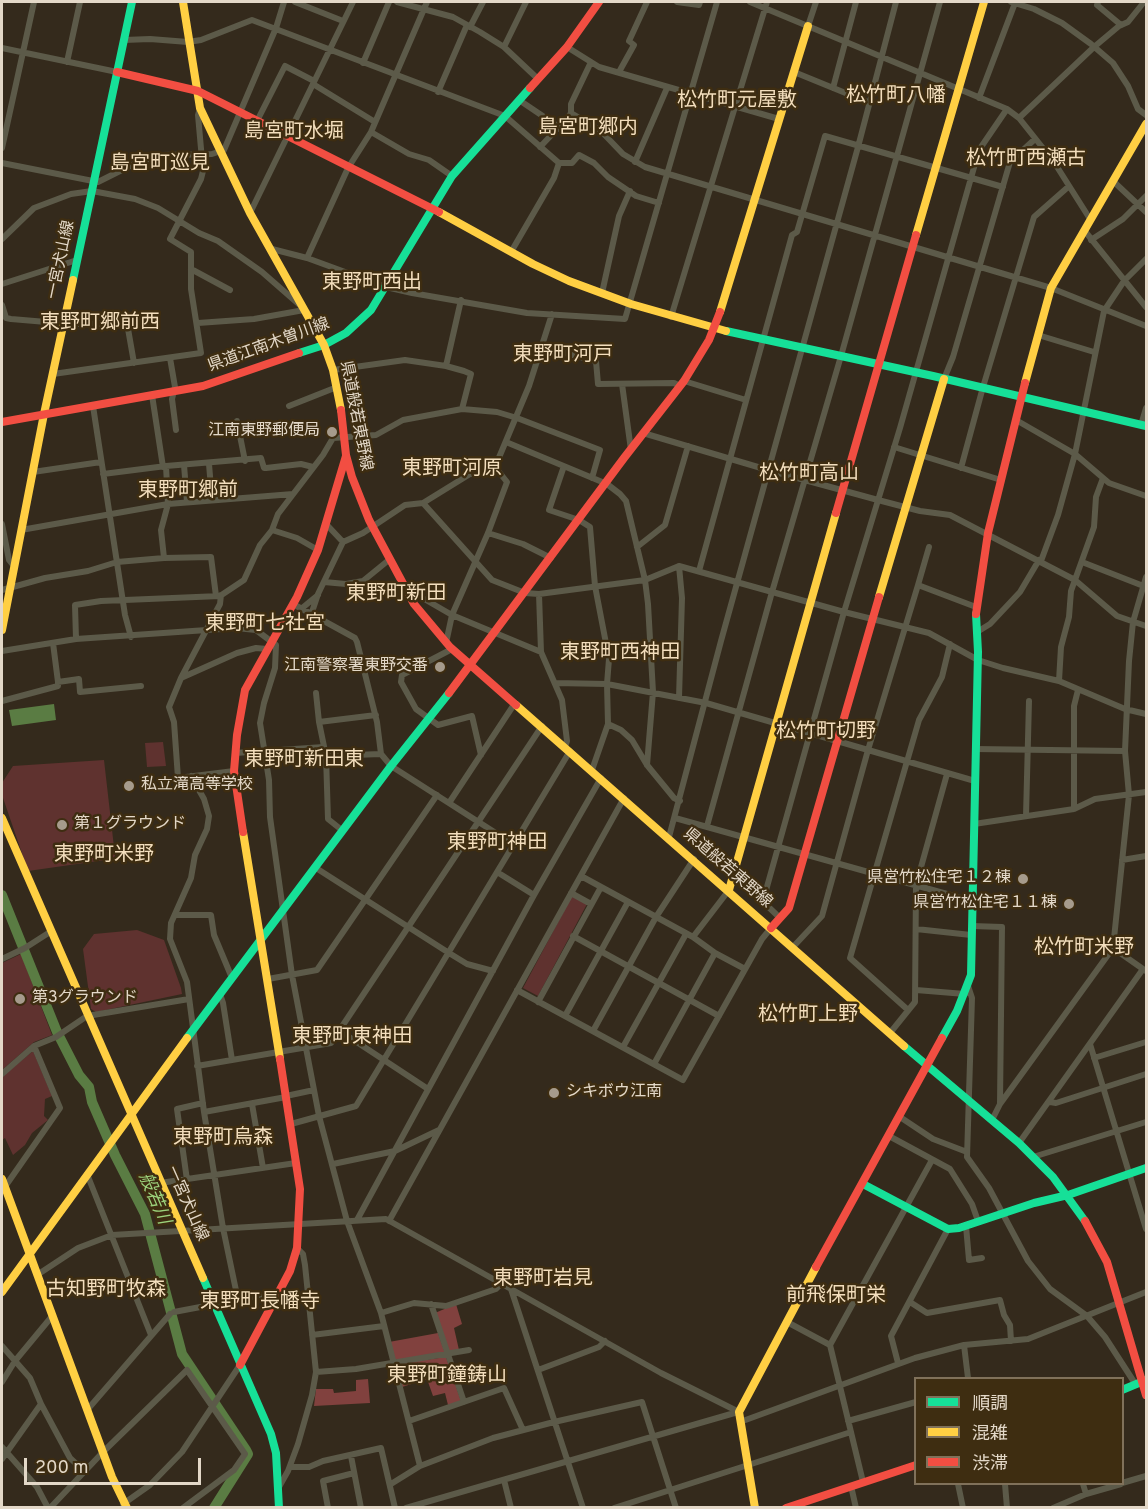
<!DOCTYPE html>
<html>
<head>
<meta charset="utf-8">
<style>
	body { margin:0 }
	#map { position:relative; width:1148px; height:1509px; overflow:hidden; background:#342a1c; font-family:Overpass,"Noto Sans JP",sans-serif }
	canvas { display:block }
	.frame { position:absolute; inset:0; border:3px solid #e3d8c8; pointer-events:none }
	.legend { position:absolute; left:914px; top:1377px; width:210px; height:108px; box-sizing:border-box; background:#3e2d11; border:2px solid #80715a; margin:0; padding:8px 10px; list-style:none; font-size:18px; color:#e3d8c8 }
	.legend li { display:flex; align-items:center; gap:12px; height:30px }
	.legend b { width:30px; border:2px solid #80715a }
	.scale { position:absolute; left:24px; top:1458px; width:177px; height:27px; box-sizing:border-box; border:3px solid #e3d8c8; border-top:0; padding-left:8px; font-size:18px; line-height:21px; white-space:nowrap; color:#e3d8c8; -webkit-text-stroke:4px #3e2d11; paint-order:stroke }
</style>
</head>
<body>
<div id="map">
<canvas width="1148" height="1509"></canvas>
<div class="frame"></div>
<ul class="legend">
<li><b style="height:8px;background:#16e098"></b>順調</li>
<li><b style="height:8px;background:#ffcf43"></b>混雑</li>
<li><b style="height:8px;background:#f24e42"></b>渋滞</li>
</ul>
<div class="scale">200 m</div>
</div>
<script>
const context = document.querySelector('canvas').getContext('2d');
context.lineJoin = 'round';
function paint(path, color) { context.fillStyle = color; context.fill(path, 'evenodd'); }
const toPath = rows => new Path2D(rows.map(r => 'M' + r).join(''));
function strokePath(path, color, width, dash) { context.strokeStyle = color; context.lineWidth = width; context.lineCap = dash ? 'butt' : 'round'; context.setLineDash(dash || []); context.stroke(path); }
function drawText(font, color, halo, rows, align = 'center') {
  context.font = font + ' Overpass,"Noto Sans JP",sans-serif'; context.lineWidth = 5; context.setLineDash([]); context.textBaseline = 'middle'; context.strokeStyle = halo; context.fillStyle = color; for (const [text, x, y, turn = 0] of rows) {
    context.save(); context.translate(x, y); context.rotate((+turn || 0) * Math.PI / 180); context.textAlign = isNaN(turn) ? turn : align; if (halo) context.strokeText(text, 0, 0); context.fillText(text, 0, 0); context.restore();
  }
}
paint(toPath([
	[163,742,166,766,147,767,145,743],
	[104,760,115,856,112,859,28,871,2,795,2,783,13,766],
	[572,896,587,904,538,996,523,988],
	[137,930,164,940,181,988,182,994,96,1012,91,1009,83,949,94,934],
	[21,954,52,1035,34,1042,2,1070,2,963],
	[33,1051,52,1096,45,1099,44,1116,48,1120,32,1133,25,1145,13,1155,5,1138,2,1140,2,1077]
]), '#5f322f');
paint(toPath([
	[456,1304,462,1324,454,1328,459,1350,447,1353,435,1313],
	[438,1333,445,1353,395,1360,389,1342],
	[446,1357,461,1401,448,1405,445,1393,433,1396,427,1379,402,1387,395,1364],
	[368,1379,370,1403,314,1406,316,1389,333,1389,334,1393,356,1391,356,1380]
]), '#81413e');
paint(toPath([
	[54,704,56,720,12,726,9,710]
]), '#5a7c43');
strokePath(toPath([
	[2,895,57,1032,79,1075,89,1087,92,1102,115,1155,145,1214,182,1354,246,1450,248,1454,214,1508]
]), '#5a7c43', 10);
strokePath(toPath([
	[295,2,343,21],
	[397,2,453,17,480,32,504,47,538,79],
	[677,2,699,5,700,2],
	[750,2,1007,109,1019,118,1054,162,1090,219],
	[1011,2,1034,9,1062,23,1091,44,1113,63,1128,86,1138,109,1146,115],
	[1098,2,1097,5,1121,25],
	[808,26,816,2],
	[470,27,483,2],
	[124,40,150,39,188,42,201,40,252,20,505,116,559,163,572,163,579,155,594,163,608,177,636,196,659,203],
	[504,47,526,2],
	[567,47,599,67,779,119],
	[2,48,117,72],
	[67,62,80,2],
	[363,63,389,2],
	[619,72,634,45,629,41,647,2],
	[794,72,870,103],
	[313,84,375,122],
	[833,88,856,2],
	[438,92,467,25],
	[979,98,1015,3],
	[519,100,559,127],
	[571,113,600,130,623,154,645,167,1051,288,1146,326],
	[1019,118,1094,47,1119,26,1128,22,1144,2],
	[257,121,285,66,314,81],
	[371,132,409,154,429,160,452,176],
	[540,147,559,127,563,125,571,113,571,104,591,62],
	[2,148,34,2],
	[635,162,667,88],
	[2,163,98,182,134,164,163,155,212,154,224,150,276,28,284,2],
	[1113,181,1146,212],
	[250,213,353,2],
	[1084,230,1146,307],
	[2,239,34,208,71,194,92,191,135,199,158,208,199,233,218,241,262,272,302,307],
	[1091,240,1123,219,1146,196],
	[272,249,307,258,386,287,412,293,527,313,625,319,717,2],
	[511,252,554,178,559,163],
	[307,258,348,168,371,132,427,2],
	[191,269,230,290],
	[2,284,77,260],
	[602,293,619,216,630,191],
	[2,305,6,318,11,319,70,324,127,323,134,363],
	[671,317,767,2],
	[198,323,254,319,304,310],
	[1038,335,1094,352],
	[565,353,596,361,598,384,674,383,680,386],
	[170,358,175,387,172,399,176,430],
	[446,366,461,300],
	[333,370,405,360,446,366,464,371,471,374,462,409],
	[53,374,201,353,191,289,191,252,170,239,201,179,203,171,198,115,200,108],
	[944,379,953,357,1010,162,1035,139],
	[684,381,746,400],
	[622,384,631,450],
	[152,395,163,467],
	[93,406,125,615,131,637],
	[289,406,337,387],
	[1016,420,1075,454,1109,483,1146,496],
	[237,421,245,461],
	[1141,425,1146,408],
	[643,433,768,470,878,500,920,511,950,515,1075,580,1117,616,1146,626],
	[506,442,607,484,620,494,626,501,645,580,648,604,653,692,647,765],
	[894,447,1001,480],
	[209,464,212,500],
	[184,465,187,502],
	[564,466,549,510,579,520,590,527,595,586,609,659,607,684,608,724,592,770],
	[961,468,983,387,1034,217,1068,187],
	[33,472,101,462],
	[103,474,166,466,261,458,264,468,266,468,301,464,313,467],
	[423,503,492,580,525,593,539,594,645,580,679,566,844,612,929,633,978,660,1003,668,1059,681,1125,709,1146,714],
	[2,524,9,560,13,565],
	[327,525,343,542,363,533,405,505,423,503,470,474,495,467,529,386,552,314],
	[21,530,168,504,293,494],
	[272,530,297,538,318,550],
	[488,533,523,544,551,558],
	[637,547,665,525,688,446],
	[164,558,161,530,168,504,166,466],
	[1041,561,1058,515,1075,454,1104,311,1124,281,1146,259],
	[1082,562,1146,587],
	[699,571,792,235,797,232,825,136,1003,187],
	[324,582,346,584,363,581,390,559],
	[918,585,929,547],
	[407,589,452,615,541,652],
	[2,590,45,578,88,571,117,562,164,558,211,557,216,596],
	[539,594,541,652,562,700,567,741,565,747],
	[293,604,355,638,357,642,377,722,381,754,391,766,513,844],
	[301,609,318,595],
	[311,615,318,594,343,542],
	[977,632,990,624,1020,592,1039,560],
	[53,643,58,682],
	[446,643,452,615,488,533,507,482,495,467],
	[452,649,402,675,401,682,416,709,438,725,472,716,481,755],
	[2,651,76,639],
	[181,678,220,604,221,595],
	[1059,681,1061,647,1069,617,1071,591,1094,527,1096,497,1103,478],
	[555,683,607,684,706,703,975,781],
	[316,693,319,722],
	[679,698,682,598,679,566],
	[2,701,58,686,58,682,79,679,80,692,141,686],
	[608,724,621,730,632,740,647,765,674,798,680,801],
	[975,749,1125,751],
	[235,753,324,747],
	[326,756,381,754],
	[234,771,178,778,174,722,169,707,181,678,237,653,256,648,267,649],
	[191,776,204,799,209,816,207,829,195,855,191,878,171,923,170,939,187,982,204,1112,223,1228,238,1300],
	[449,803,515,703],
	[1074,809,1074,706,1078,690],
	[1026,816,1029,701],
	[675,818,972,901],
	[974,824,1074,809,1095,799,1146,792],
	[707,826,772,592,841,356,940,2],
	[343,831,328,819,326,756,319,722,376,715],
	[669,837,721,641,858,147,896,2],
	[1122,860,1146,856],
	[316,868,449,953,467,964,493,971],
	[497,872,534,895],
	[733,873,780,918],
	[581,876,693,937,715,953,745,969],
	[571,893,591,904],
	[763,901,844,612,900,428,971,178,979,150,1007,109],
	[176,915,211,915,214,935,232,978],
	[972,926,1002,927,1000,1103],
	[916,929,971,935],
	[573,936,719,1016],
	[693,937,729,890],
	[793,947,822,916,868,750,918,585,976,607],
	[1113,948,1143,969],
	[2,959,25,948,50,932],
	[268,979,317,970,437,795],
	[968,986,972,998,967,1157,989,1188,1028,1261,1050,1289,1087,1316,1105,1337,1136,1385],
	[517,990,683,1080,762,939,771,928],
	[916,990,965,994],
	[220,994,223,1003,232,1060],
	[538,1002,601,887],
	[908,1010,850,958,919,720,942,677,950,644],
	[565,1016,628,902],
	[340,1031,428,1089],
	[593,1031,656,917,694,859],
	[890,1033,915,1002,916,885,947,774],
	[1090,1044,1146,1229],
	[623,1047,686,934],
	[1094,1058,1146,1042],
	[654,1064,715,953],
	[197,1066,331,1043,542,726],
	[2,1074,34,1046,56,1037,87,1016,189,999],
	[286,1096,314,1090],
	[1050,1102,1056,1103,1146,1074],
	[252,1104,263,1168],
	[204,1112,286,1097],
	[900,1117,933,1139,967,1152],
	[992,1120,1000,1104,1113,948,1129,795,1125,751,1129,661,1133,622,1146,577],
	[291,1124,356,1106,570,751],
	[889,1136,950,1169,972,1204,978,1221],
	[1019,1143,1143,969,1146,971],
	[1033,1157,1146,1122],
	[333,1164,395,1151,439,1130],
	[87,1174,151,1335],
	[187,1180,177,1109,203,1103],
	[160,1183,296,1163],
	[2,1191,60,1108,34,1046],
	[357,1220,534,895,601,778],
	[389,1221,624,798],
	[966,1226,969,1260,982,1258],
	[37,1275,78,1248,112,1235,386,1219,661,1373,739,1412],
	[511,1289,583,1508],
	[910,1302,927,1313,1000,1300,1004,1315,1010,1325,1011,1341],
	[431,1304,464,1402],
	[174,1312,279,1292],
	[381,1313,414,1303,446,1306,496,1289,502,1283],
	[787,1322,830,1345],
	[312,1335,384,1326],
	[964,1345,968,1378],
	[2,1346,30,1378,41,1404,2,1459],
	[898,1363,891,1336,948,1229],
	[538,1370,599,1347,605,1341],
	[316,1372,356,1369,469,1350],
	[2,1382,15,1361,53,1315],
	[41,1404,70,1458,84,1471],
	[88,1409,170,1314],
	[409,1421,504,1388,523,1430],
	[848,1421,916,1402],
	[740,1422,915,1358,964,1345,1028,1339,1146,1292],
	[2,1447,37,1487,48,1508],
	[351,1456,361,1508],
	[420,1466,381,1313,347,1221,319,1116,292,975,270,817,269,780,260,723,264,703,275,668,276,645,256,630,236,628,76,639,75,605,101,601,220,596,244,580,260,545,272,530,278,514,323,455,333,438,376,435,403,420,462,409,497,412,517,418,600,450,592,478],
	[290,1467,309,1467,323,1461,381,1448,395,1508],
	[504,1480,511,1508],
	[863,1482,830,1345,932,1160],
	[1122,1483,1146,1476],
	[391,1484,420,1466,493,1438,554,1422,642,1402,676,1508],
	[958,1484,963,1508],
	[1005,1484,1007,1508],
	[851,1486,856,1508],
	[279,1487,288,1471,298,1444,312,1395,316,1372,305,1265,303,1254,297,1248],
	[1086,1494,1121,1484],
	[123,1504,150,1485,182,1452,240,1365],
	[50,1508,103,1452,187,1370,245,1454,234,1470,183,1508],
	[328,1508,323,1481,354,1473],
	[406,1508,738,1412],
	[614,1508,851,1432],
	[1053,1508,1086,1494,1083,1484]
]), '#5c5a49', 6);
strokePath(toPath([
	[73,280,132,2],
	[726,331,933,376,1146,426],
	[299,353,324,345,346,333,371,310,452,176,530,88],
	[187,1038,391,766,449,693],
	[942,1038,957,1011,971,975,978,652,976,614],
	[904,1046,1019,1143,1053,1177,1085,1221],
	[863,1184,948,1229,959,1228,1034,1203,1068,1195,1146,1168],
	[203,1278,271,1434,276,1453,279,1508],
	[1122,1390,1146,1380]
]), '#16e098', 8);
strokePath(toPath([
	[183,2,200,108,250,213,324,345,333,370,341,410],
	[439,212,533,264,569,281,631,304,726,331],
	[916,235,984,2],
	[720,312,808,26],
	[1025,383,1051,288,1146,124],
	[879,597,944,379],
	[2,630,44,414,73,280],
	[516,705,904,1046],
	[2,818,203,1278],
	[243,832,280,1059],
	[729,890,836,513],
	[2,1179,112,1477,127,1508],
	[2,1292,187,1038],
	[755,1508,739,1412,816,1267]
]), '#ffcf43', 8);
strokePath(toPath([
	[117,72,198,91,439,212],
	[530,88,567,47,599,2],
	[341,410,346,455,352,477,369,520,414,604,450,647,516,705],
	[2,422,203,386,299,353],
	[836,513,916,235],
	[976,614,988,533,1025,383],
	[449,693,624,458,684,381,709,340,720,312],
	[243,832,234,771,237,735,245,690,297,597,318,550,346,456],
	[771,928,789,908,879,597],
	[1085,1221,1107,1262,1146,1395],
	[816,1267,942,1038],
	[240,1365,290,1271,297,1248,300,1189,280,1059],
	[786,1508,916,1465]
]), '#f24e42', 8);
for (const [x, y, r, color] of [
	[332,432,6,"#a69b8c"],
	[440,667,6,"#a69b8c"],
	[129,786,6,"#a69b8c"],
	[62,825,6,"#a69b8c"],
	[1023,879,6,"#a69b8c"],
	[1069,904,6,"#a69b8c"],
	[20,999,6,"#a69b8c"],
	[554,1093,6,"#a69b8c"]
]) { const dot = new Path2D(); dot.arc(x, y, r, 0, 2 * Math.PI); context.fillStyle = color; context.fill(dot); strokePath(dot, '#3e2d11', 2); }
drawText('16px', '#e3d8c8', '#3e2d11', [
	["一宮犬山線",62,260,-78],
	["県道江南木曽川線",269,346,-20],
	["県道般若東野線",355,416,79],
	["県道般若東野線",727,869,41],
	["一宮犬山線",186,1204,66]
]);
drawText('16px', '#e3d8c8', '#3e2d11', [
	["江南東野郵便局",320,432],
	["江南警察署東野交番",428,667],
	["私立滝高等学校",141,786,"left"],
	["第１グラウンド",74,825,"left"],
	["県営竹松住宅１２棟",1011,879],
	["県営竹松住宅１１棟",1057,904],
	["第3グラウンド",32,999,"left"],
	["シキボウ江南",566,1093,"left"]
], 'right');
drawText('italic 18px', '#9cd27c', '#3e2d11', [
	["般若川",153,1199,67]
]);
drawText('20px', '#f3debd', '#3e2d11', [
	["松竹町八幡",896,97],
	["松竹町元屋敷",737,102],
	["島宮町郷内",588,129],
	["島宮町水堀",294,133],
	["松竹町西瀬古",1026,160],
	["島宮町巡見",160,165],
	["東野町西出",372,284],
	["東野町郷前西",100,324],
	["東野町河戸",563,356],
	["東野町河原",452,470],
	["松竹町高山",809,475],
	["東野町郷前",188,492],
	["東野町新田",396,595],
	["東野町七社宮",265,625],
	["東野町西神田",620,654],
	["松竹町切野",826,733],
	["東野町新田東",304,761],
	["東野町神田",497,844],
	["東野町米野",104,856],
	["松竹町米野",1084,949],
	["松竹町上野",808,1016],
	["東野町東神田",352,1038],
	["東野町烏森",223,1139],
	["東野町岩見",543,1280],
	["古知野町牧森",106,1291],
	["前飛保町栄",836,1297],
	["東野町長幡寺",260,1303],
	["東野町鐘鋳山",447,1377]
]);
</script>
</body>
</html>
